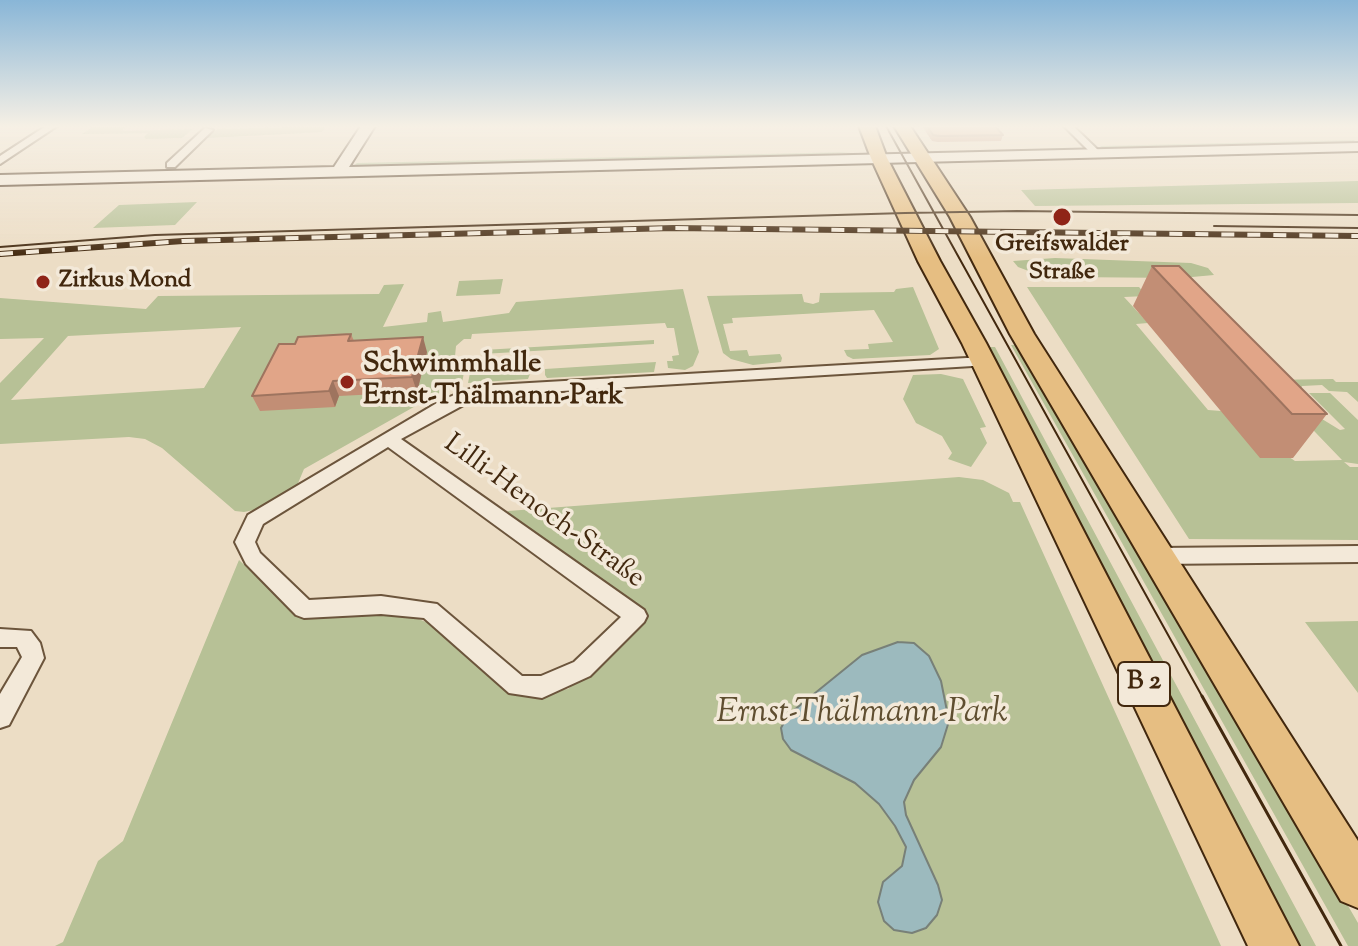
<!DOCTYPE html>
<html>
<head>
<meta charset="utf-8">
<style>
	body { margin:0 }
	canvas { display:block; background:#ecddc5 }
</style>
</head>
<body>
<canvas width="1358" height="946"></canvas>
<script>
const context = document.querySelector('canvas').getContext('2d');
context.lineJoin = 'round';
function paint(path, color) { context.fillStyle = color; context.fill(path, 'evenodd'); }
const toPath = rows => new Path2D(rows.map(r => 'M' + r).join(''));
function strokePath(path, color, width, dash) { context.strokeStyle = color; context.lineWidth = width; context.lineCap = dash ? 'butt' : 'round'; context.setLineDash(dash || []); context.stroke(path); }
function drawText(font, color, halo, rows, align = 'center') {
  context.font = font + ' "Sorts Mill Goudy",serif'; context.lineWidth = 7; context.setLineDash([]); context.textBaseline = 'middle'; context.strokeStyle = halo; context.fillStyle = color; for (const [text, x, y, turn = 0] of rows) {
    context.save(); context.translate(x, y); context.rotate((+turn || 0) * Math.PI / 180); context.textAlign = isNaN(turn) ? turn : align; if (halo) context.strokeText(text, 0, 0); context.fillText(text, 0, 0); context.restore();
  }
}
paint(toPath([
	[94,126,127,126,121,131,193,129,182,138,146,139,144,137,148,133,82,134],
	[327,126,322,132,207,138,217,129],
	[1354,140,1358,144,1105,150,1100,146],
	[852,152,803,156,352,167,357,163],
	[1358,181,1358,203,1035,206,1021,190],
	[197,202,175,225,93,228,119,205],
	[1055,258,1191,263,1208,268,1214,275,1181,278,1066,277,1034,273,1018,267,1013,261],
	[503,279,500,294,456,296,459,281],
	[404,284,383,327,427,322,428,313,441,311,443,322,509,313,516,302,683,289,699,352,693,366,685,370,668,368,667,361,673,361,672,356,679,355,674,328,667,328,665,323,472,334,471,339,464,339,456,346,454,367,465,367,462,383,435,395,304,469,296,488,263,508,244,512,235,511,162,448,145,439,129,437,0,444,0,383,44,338,0,339,0,298,146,309,158,296,379,294,384,285],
	[241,327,204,388,11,400,68,336],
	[913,287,939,349,930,355,853,359,847,356,844,350,869,349,868,344,893,342,874,310,732,318,733,323,723,324,730,351,747,350,749,356,780,354,782,358,781,362,753,365,731,359,723,353,707,296,802,294,804,302,813,304,819,302,820,293,894,292,896,289],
	[1027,287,1139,287,1147,296,1124,297,1148,323,1136,324,1208,410,1221,411,1295,461,1342,460,1265,380,1333,379,1336,382,1358,382,1358,402,1347,392,1329,391,1322,385,1302,386,1301,389,1309,411,1340,430,1345,429,1309,393,1330,393,1358,420,1358,464,1344,462,1350,467,1358,467,1358,540,1189,539],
	[654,340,654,344,482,354,483,350],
	[1011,345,1022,345,1358,923,1358,946,1348,946],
	[984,347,995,347,1316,946,1294,946],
	[656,362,654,372,547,378,545,375,545,369],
	[532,369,528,379,468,383,470,373],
	[941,374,963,379,986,427,980,428,987,443,971,467,948,459,952,453,942,436,916,423,903,399,913,375],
	[959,477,983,480,1009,493,1013,502,1020,502,1221,946,55,946,63,942,98,861,123,841,239,560,299,617,380,612,409,615,433,625,515,695,568,689,644,615,506,515,508,511],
	[1358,621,1358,693,1305,622]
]), '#b7c196');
const water = toPath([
	[898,642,914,643,929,656,941,681,949,721,941,747,914,780,904,802,906,815,938,885,942,900,937,915,926,928,912,933,894,930,884,921,878,902,883,882,902,866,906,847,895,826,879,804,855,783,791,750,783,739,781,728,788,715,862,655,898,642]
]);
paint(water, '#9cbabe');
strokePath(water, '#788078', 2);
const street = toPath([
	[46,126,57,126,0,164,0,156,46,126],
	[1064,126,1073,126,1099,151,1099,155,1093,155,1064,126],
	[205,128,213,130,175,167,167,167,167,163,205,128],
	[984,357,989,359,989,365,480,396,401,439,644,610,647,616,644,622,590,676,542,698,509,693,424,618,381,614,304,618,296,615,246,564,235,542,248,515,442,400,477,386,984,357],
	[388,447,621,617,574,662,541,676,522,676,437,604,381,596,309,600,260,553,255,542,263,524,388,447],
	[1358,546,1358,562,1158,564,1151,562,1148,556,1151,550,1158,548,1358,546],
	[0,629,31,631,40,643,44,658,9,725,0,728,0,694,22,657,17,647,0,647,0,629]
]);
const secondary = toPath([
	[361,126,375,126,349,167,1358,143,1358,151,0,185,0,175,334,167,361,126]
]);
const primary = toPath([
	[859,126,875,126,887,158,940,261,986,343,1299,946,1248,946,962,343,918,261,871,158,859,126],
	[894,126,910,126,970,217,1034,334,1358,841,1358,908,1341,901,1010,334,950,217,894,126]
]);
strokePath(street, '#6c553c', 4);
strokePath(secondary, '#42280e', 4);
strokePath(primary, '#42280e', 4);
paint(street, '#f3e9d9');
paint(secondary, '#f3e9d9');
paint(primary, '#e6be82');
strokePath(toPath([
	[886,126,1203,698],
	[1214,226,1358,228],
	[0,247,155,235,905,213,1017,211,1358,215]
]), '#42280e', 2);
strokePath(toPath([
	[1202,696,1341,946]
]), '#42280e', 3);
const rail = toPath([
	[0,254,183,241,673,228,1358,236]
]);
strokePath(rail, '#42280e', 6);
strokePath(rail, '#f3e9d9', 4, [13]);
paint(toPath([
	[922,126,995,126,1003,135,1001,141,938,142,932,141],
	[1152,266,1327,414,1293,458,1260,458,1133,306],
	[351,334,354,341,427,352,417,392,339,396,335,407,260,411,252,396]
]), '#c28e75');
paint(toPath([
	[423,337,427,352,417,392,412,377],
	[333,381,339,396,335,407,329,391]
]), '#9e745f');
const building = toPath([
	[927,126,995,126,1003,135,940,136,933,135,927,126],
	[1152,266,1179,266,1327,414,1292,414,1152,266],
	[351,334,348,341,423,337,412,377,333,381,329,391,252,396,279,344,295,344,298,337,351,334]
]);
paint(building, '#e1a588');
strokePath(building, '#9e745f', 2);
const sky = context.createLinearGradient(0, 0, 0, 258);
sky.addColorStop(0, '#89b6d7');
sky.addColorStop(0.49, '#f6f0e5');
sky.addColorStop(1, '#f6f0e500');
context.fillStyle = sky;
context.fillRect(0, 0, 1358, 258);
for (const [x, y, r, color] of [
	[1062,217,10,"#8f2418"],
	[43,282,8,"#8f2418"],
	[347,382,8,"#8f2418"]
]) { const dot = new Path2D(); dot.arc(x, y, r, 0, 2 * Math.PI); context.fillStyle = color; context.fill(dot); strokePath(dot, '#f3e9d9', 3); }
drawText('bold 24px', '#42280e', '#f3e9d9', [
	["Greifswalder",1062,246],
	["Straße",1062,274],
	["Zirkus Mond",59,282,"left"]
]);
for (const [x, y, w] of [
	[1144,684,52]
]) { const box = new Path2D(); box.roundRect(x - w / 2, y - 22, w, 44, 6); context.fillStyle = '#f3e9d9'; context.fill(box); strokePath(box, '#42280e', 2); }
drawText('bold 26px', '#42280e', null, [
	["B 2",1144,684]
]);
drawText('bold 28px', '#42280e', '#f3e9d9', [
	["Schwimmhalle",363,366],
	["Ernst-Thälmann-Park",363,398]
], 'left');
drawText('28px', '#42280e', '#f3e9d9', [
	["Lilli-Henoch-Straße",543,513,36]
]);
drawText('italic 34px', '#5f4e30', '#f3e9d9', [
	["Ernst-Thälmann-Park",862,715]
]);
</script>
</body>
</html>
